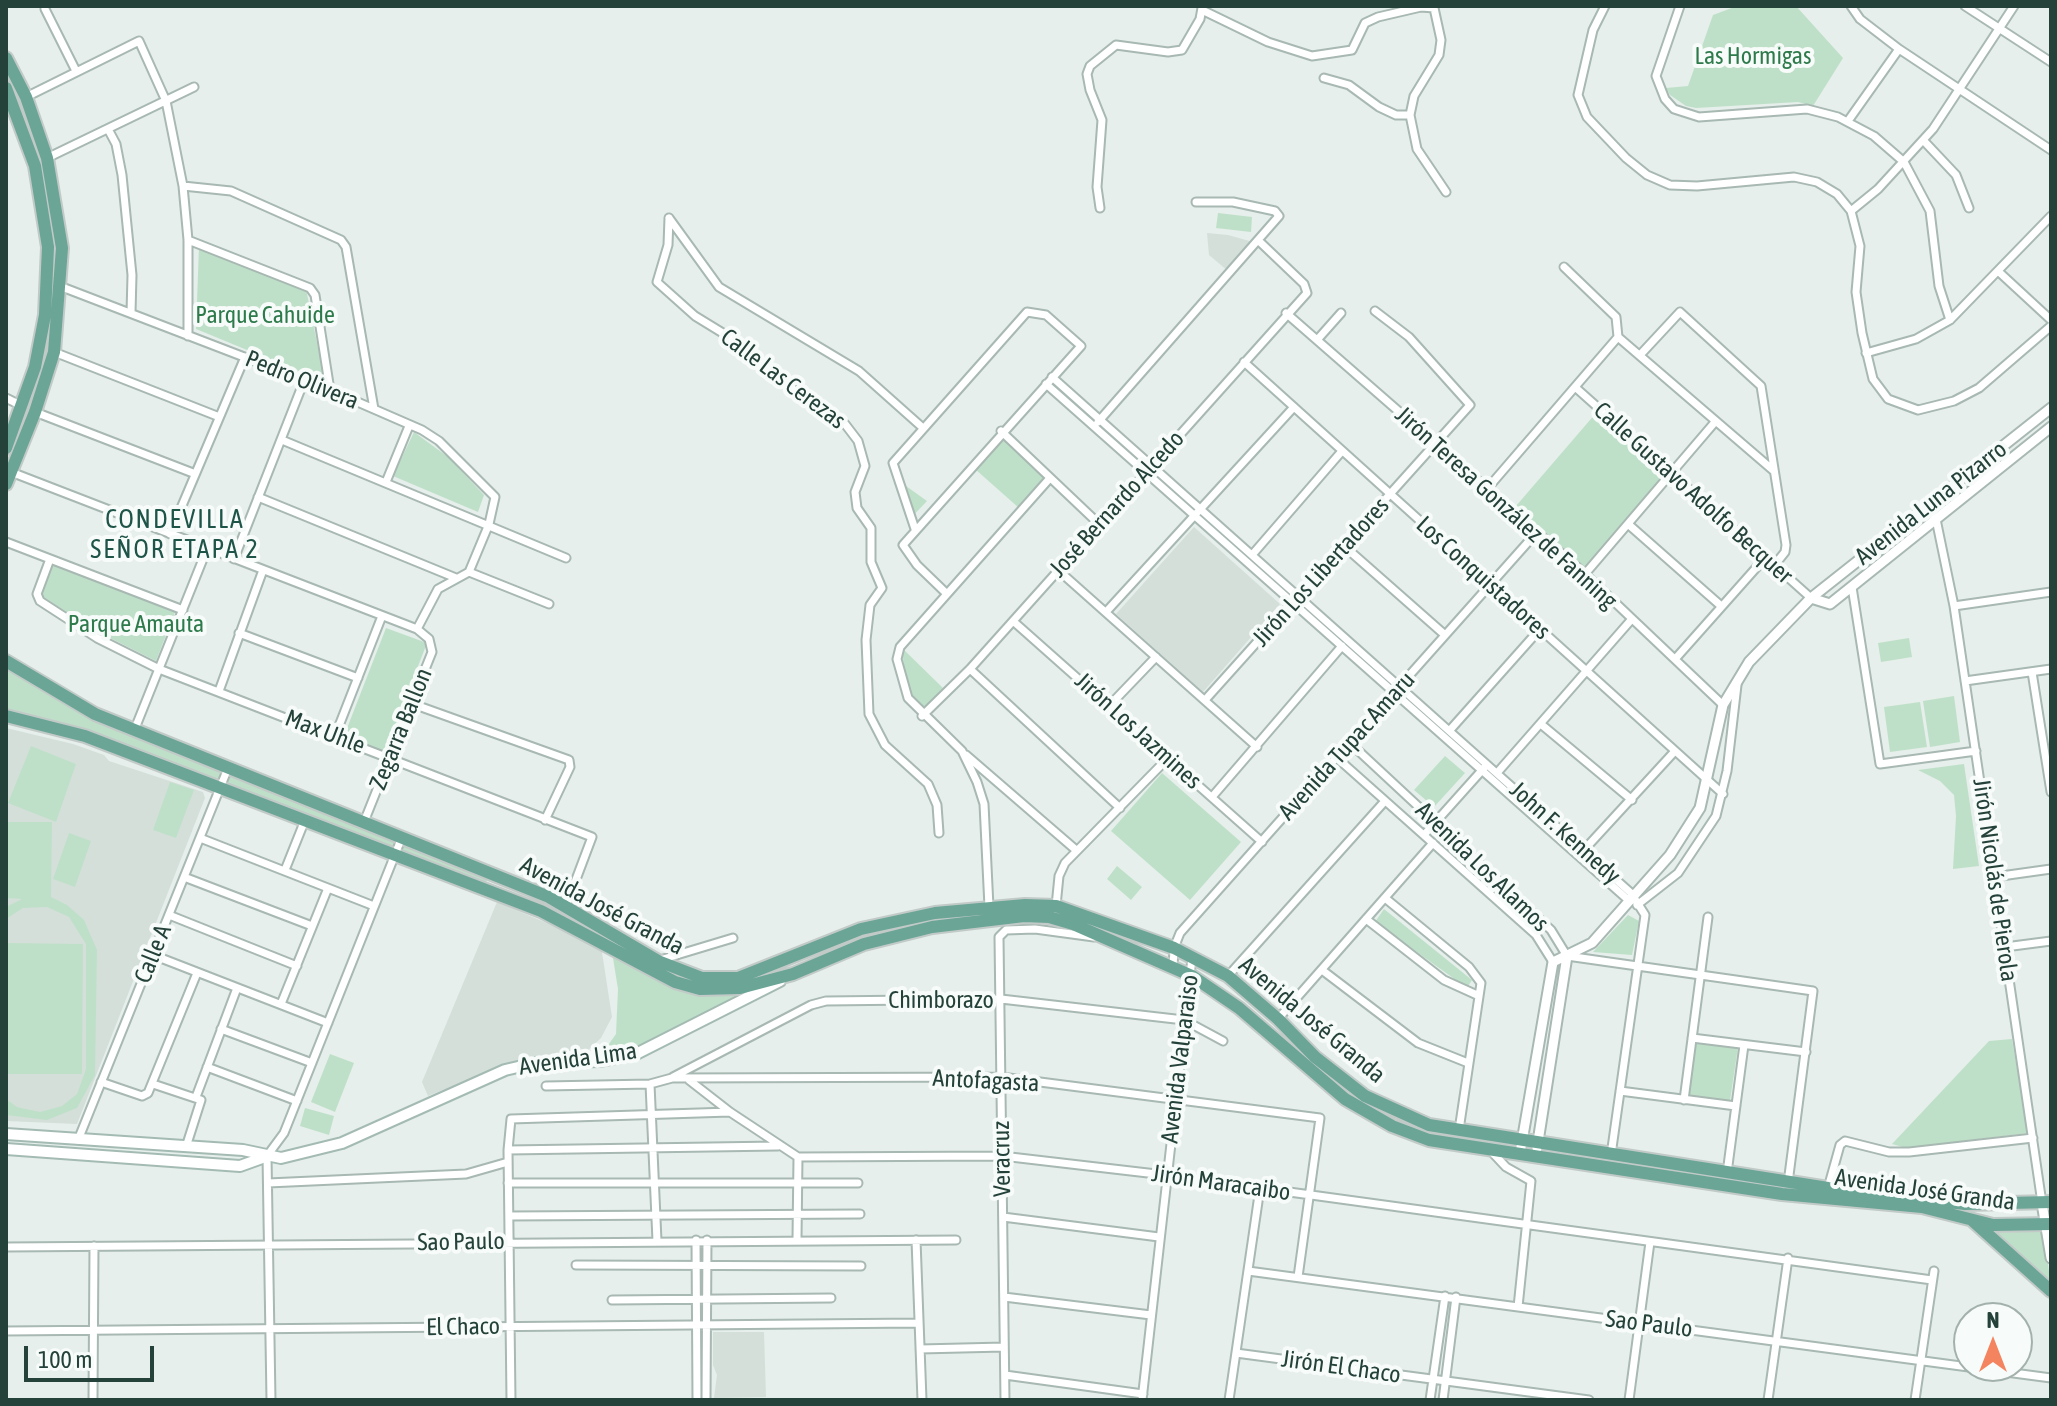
<!DOCTYPE html>
<html>
<head>
<meta charset="utf-8">
<style>
	body { margin:0 }
	#map { position:relative; width:2057px; height:1406px; overflow:hidden; background:#e6efeb; font-family:"Asap Condensed",sans-serif }
	canvas { display:block }
	.frame { position:absolute; inset:0; border:8px solid #24423a; pointer-events:none }
	.north { position:absolute; left:1953px; top:1302px; width:80px; height:80px; box-sizing:border-box; background:#f7fbf9; border:2px solid #a3b1ad; border-radius:50%; rotate:0deg; font-size:22px; font-weight:700; line-height:32px; text-align:center; color:#24423a }
	.north::after { content:''; display:block; margin:auto; width:28px; height:36px; background:#f4845f; clip-path:polygon(50% 0,100% 100%,50% 72%,0 100%) }
	.scale { position:absolute; left:24px; top:1346px; width:130px; height:36px; box-sizing:border-box; border:4px solid #24423a; border-top:0; padding-left:10px; font-size:24px; line-height:28px; white-space:nowrap; color:#24423a; -webkit-text-stroke:6px #f7fbf9; paint-order:stroke }
</style>
</head>
<body>
<div id="map">
<canvas width="2057" height="1406"></canvas>
<div class="frame"></div>
<div class="north">N</div>
<div class="scale">100 m</div>
</div>
<script>
const context = document.querySelector('canvas').getContext('2d');
context.lineJoin = 'round';
function paint(path, color) { context.fillStyle = color; context.fill(path, 'evenodd'); }
const toPath = rows => new Path2D(rows.map(r => 'M' + r).join(''));
function strokePath(path, color, width, dash) { context.strokeStyle = color; context.lineWidth = width; context.lineCap = dash ? 'butt' : 'round'; context.setLineDash(dash || []); context.stroke(path); }
function drawText(font, color, halo, rows, align = 'center') {
  context.font = font + ' "Asap Condensed",sans-serif'; context.lineWidth = 8; context.setLineDash([]); context.textBaseline = 'middle'; context.strokeStyle = halo; context.fillStyle = color; for (const [text, x, y, turn = 0] of rows) {
    context.save(); context.translate(x, y); context.rotate((+turn || 0) * Math.PI / 180); context.textAlign = isNaN(turn) ? turn : align; if (halo) context.strokeText(text, 0, 0); context.fillText(text, 0, 0); context.restore();
  }
}
paint(toPath([
	[1207,233,1228,235,1253,242,1228,271,1209,255],
	[1194,527,1280,604,1203,692,1116,614],
	[6,728,73,744,104,755,109,761,203,792,205,798,77,1124,6,1121],
	[497,902,601,946,612,1017,601,1038,582,1056,527,1057,428,1096,422,1082],
	[713,1332,764,1332,766,1397,714,1398,717,1375,713,1365]
]), '#d4dfda');
paint(toPath([
	[1737,6,1796,6,1843,58,1813,106,1798,102,1696,108,1686,106,1670,95,1666,88,1688,86,1713,15],
	[1218,213,1252,217,1251,232,1216,228],
	[199,246,306,289,325,382,196,329],
	[1596,413,1666,474,1585,567,1516,506],
	[414,432,448,457,484,495,478,512,393,476],
	[1004,437,1047,476,1019,508,975,469],
	[899,481,927,501,911,518],
	[52,564,175,612,156,661,96,631,40,595],
	[386,628,427,643,385,752,344,736],
	[1909,638,1912,657,1881,662,1878,643],
	[902,648,943,688,921,711,906,688],
	[6,665,91,717,487,880,485,885,6,713],
	[1954,696,1960,742,1930,747,1923,701],
	[1920,702,1927,747,1890,752,1884,707],
	[31,746,76,764,56,822,8,803],
	[1445,756,1465,773,1434,807,1414,790],
	[1964,764,1979,866,1953,869,1956,816,1954,795,1940,781,1918,770],
	[1162,773,1241,842,1190,900,1111,831],
	[170,782,194,790,176,838,153,830],
	[6,822,52,822,51,897,67,905,84,920,97,950,95,1075,77,1108,47,1120,6,1115,6,1099,17,1107,40,1112,62,1106,77,1094,86,1069,86,944,69,917,47,907,23,908,6,919,6,907,22,899,6,898],
	[69,833,91,841,75,887,53,879],
	[1117,866,1142,887,1131,900,1107,879],
	[1384,909,1472,980,1467,988,1375,922],
	[1628,915,1639,921,1632,955,1593,952],
	[6,943,83,944,82,1074,6,1074],
	[612,952,674,986,747,991,644,1049,599,1058,616,1034,618,989],
	[2012,1039,2028,1133,1906,1148,1892,1144,1989,1041],
	[1696,1041,1738,1047,1730,1101,1688,1095],
	[330,1054,354,1063,335,1112,311,1102],
	[305,1108,334,1116,329,1135,300,1126],
	[2043,1231,2050,1278,2045,1281,1993,1233]
]), '#bfe0c8');
const minor = toPath([
	[1605,6,1593,30,1578,95,1587,117,1626,158,1647,175,1670,185,1697,186,1794,177,1817,182,1837,194,1851,211,1860,246,1856,292,1862,333,1873,379,1888,399,1918,410,1954,401,1979,388,2051,326],
	[1680,6,1656,76,1665,99,1674,109,1699,117,1807,109,1838,117,1874,136,1904,162,1930,211,1939,286,1950,320],
	[1851,6,1860,19,1899,49,2051,150],
	[1965,6,2051,62],
	[45,9,76,71],
	[1202,10,1268,42,1312,56,1352,50,1365,23,1378,17,1421,7,1434,8,1441,40,1439,55,1414,96,1410,115,1417,149,1446,192],
	[1324,78,1349,85,1379,107,1396,115,1410,115],
	[26,97,139,41,166,101,183,186,188,240,188,336],
	[1848,121,1899,49],
	[108,129,116,144,122,175,132,275,131,313],
	[1923,140,1956,175,1969,208],
	[47,158,194,87],
	[183,186,231,191,341,240,346,247,374,409],
	[1100,208,1097,187,1102,120,1090,90,1087,74,1090,66,1116,45,1168,52,1182,50,1200,19,1202,8],
	[1851,211,1878,189,1933,129,2014,6],
	[669,218,668,245,657,282,695,316,726,335,814,406,845,424,858,441,865,466,855,492,857,508,871,528,871,562,882,588,870,605,866,640,869,714,885,745,928,784,937,805,939,833],
	[669,218,719,287,859,371,923,428],
	[188,240,310,288,315,295,330,390],
	[1564,267,1616,317,1618,337],
	[1999,272,2051,320],
	[62,287,330,390,422,430,439,441,495,497,489,524,469,572,438,589,417,629,429,639,432,652,364,822],
	[1286,313,1585,574,1723,705],
	[1618,337,1774,471],
	[1317,340,1341,313],
	[54,352,217,416],
	[1866,353,1916,339,1950,320,2051,216],
	[1640,355,1680,312,1761,386,1786,545,1785,552,1773,567],
	[1244,362,1723,794],
	[1052,377,1631,893,1645,915,1611,1155],
	[1046,384,1626,898,1633,900],
	[1575,387,1811,598],
	[6,398,22,406],
	[35,412,193,473],
	[1098,422,1279,216,1275,211,1233,202,1196,202],
	[1001,431,1099,524],
	[282,440,566,558],
	[11,472,417,629],
	[386,482,409,426],
	[1487,489,1618,337],
	[258,497,456,578],
	[1926,506,1936,519,1954,606,2042,1203],
	[1628,524,1720,605],
	[915,529,893,463,1027,312,1046,315,1081,346,903,545,917,565,946,593],
	[170,534,245,357],
	[6,542,183,610],
	[1344,546,1445,635],
	[1252,555,1342,451],
	[50,559,37,594,40,601,97,638,159,669,592,837,566,906],
	[234,559,304,381],
	[1058,570,1257,747],
	[469,572,549,604],
	[1585,574,1715,422],
	[1852,587,1880,764,1976,751],
	[1954,606,2051,592],
	[1106,612,1294,407],
	[1013,621,1262,842],
	[239,633,358,678],
	[1676,658,1764,559],
	[970,669,1120,808],
	[2032,672,2051,792],
	[1965,681,2051,669],
	[219,691,263,570],
	[1205,700,1470,405,1409,337,1375,311],
	[410,703,569,760,570,767,545,820],
	[1109,706,1156,657],
	[922,716,970,669,1307,293,1304,284,1260,242],
	[1542,725,1632,800],
	[1450,730,1540,629],
	[134,731,207,549],
	[335,736,382,616],
	[1349,742,1551,930,1567,956,1813,991,1788,1183],
	[966,755,1076,850],
	[1336,757,1536,935,1553,962],
	[1497,773,1631,620],
	[1212,797,1342,646],
	[1424,835,1484,768],
	[200,838,374,906],
	[1584,850,1675,751],
	[285,870,305,820],
	[184,877,312,926],
	[1994,877,2051,869],
	[1385,898,1469,967,1481,983,1459,1130],
	[1637,905,1678,873,1716,816,1727,771,1737,685],
	[1056,906,1059,876,1065,863,1168,758],
	[989,907,984,804,977,782,962,751,908,698,897,659,900,647,1050,478],
	[169,915,297,966],
	[1366,919,1444,980,1477,995],
	[2005,947,2051,941],
	[153,955,328,1023],
	[660,960,733,938],
	[1173,968,1174,948,1180,933,1537,532],
	[1322,970,1418,1043,1468,1063],
	[1228,976,1385,801],
	[281,1004,328,888],
	[1278,1019,1433,843],
	[221,1029,312,1063],
	[1692,1038,1806,1052],
	[207,1067,297,1101],
	[673,1077,811,1005,826,1001,1001,999,1184,1020,1223,1041],
	[689,1080,730,1112,798,1157,1002,1156,1165,1175,1932,1280],
	[101,1082,142,1096,148,1093,197,973],
	[153,1084,201,1100,186,1147],
	[650,1084,657,1241],
	[546,1086,650,1084,672,1078,1001,1077,1320,1118,1298,1277],
	[1620,1091,1736,1106],
	[196,1097,237,988],
	[1684,1100,1708,917],
	[78,1140,228,768],
	[508,1150,778,1146],
	[1491,1151,1506,1167,1531,1181,1518,1307],
	[1727,1173,1744,1045],
	[268,1183,466,1174,508,1162],
	[508,1183,858,1183],
	[1828,1188,1840,1145,1845,1141,1889,1152,1909,1152,2033,1138],
	[509,1216,860,1214],
	[1003,1217,1159,1237],
	[797,1239,798,1157],
	[696,1240,697,1400],
	[916,1240,922,1400],
	[6,1247,956,1240],
	[576,1265,861,1266],
	[1248,1271,2051,1378],
	[1004,1297,1151,1315],
	[612,1300,831,1298],
	[6,1331,919,1323],
	[920,1349,1004,1347],
	[1236,1353,1589,1400],
	[1005,1375,1143,1394],
	[93,1400,94,1246],
	[271,1400,267,1156,284,1133,402,837],
	[511,1400,508,1150,511,1119,730,1112],
	[706,1400,707,1240],
	[1005,1400,999,937,1006,930,1035,929,1094,937],
	[1142,1400,1192,958],
	[1229,1400,1260,1188],
	[1430,1400,1445,1296],
	[1443,1400,1456,1297],
	[1629,1400,1650,1242],
	[1768,1400,1788,1258],
	[1915,1400,1934,1271]
]);
const tertiary = toPath([
	[1811,598,1830,604,2051,427],
	[1537,1148,1567,956],
	[1520,1153,1553,962,1592,943,1670,855,1700,808,1723,705,1749,662,1811,598,2051,408],
	[2042,1203,2051,1258]
]);
const secondary = toPath([
	[6,1134,243,1150,281,1158,342,1143,505,1070,535,1063,599,1061,636,1054,780,981],
	[6,1149,240,1166,265,1157]
]);
const primary = toPath([
	[6,58,26,97,47,158,62,248,54,352,35,412,6,484],
	[6,88,35,166,48,247,45,315,35,367,6,448],
	[6,661,95,714,549,897,658,961,702,978,738,978,861,929,935,913,1025,905,1056,906,1174,948,1228,976,1278,1019,1315,1057,1365,1096,1429,1125,1828,1188,1965,1204,2051,1202],
	[6,716,85,736,541,911,675,982,700,989,740,988,793,974,864,944,932,927,1024,916,1049,917,1073,924,1192,976,1239,1008,1345,1099,1392,1126,1429,1140,1782,1194,1922,1207,1993,1225,2051,1224],
	[1973,1221,2051,1291]
]);
strokePath(minor, '#a8b8b2', 11);
strokePath(tertiary, '#a8b8b2', 13);
strokePath(secondary, '#a4bbb3', 14);
strokePath(primary, '#c2cac8', 16);
strokePath(minor, '#fff', 7);
strokePath(tertiary, '#fff', 9);
strokePath(secondary, '#fff', 10);
strokePath(primary, '#6aa596', 12);
drawText('24px', '#2d7a4b', '#f7fbf9', [
	["Las Hormigas",1753,56],
	["Parque Cahuide",265,315],
	["Parque Amauta",136,624]
]);
drawText('24px', '#24423a', '#f7fbf9', [
	["Calle Las Cerezas",783,379,37],
	["Pedro Olivera",302,380,22],
	["Calle Gustavo Adolfo Becquer",1693,493,42],
	["Avenida Luna Pizarro",1931,503,-38],
	["José Bernardo Alcedo",1117,504,-48],
	["Jirón Teresa González de Fanning",1506,508,42],
	["Jirón Los Libertadores",1321,572,-48],
	["Los Conquistadores",1483,578,42],
	["Zegarra Ballon",401,729,-68],
	["Jirón Los Jazmines",1138,731,42],
	["Max Uhle",325,732,21],
	["Avenida Tupac Amaru",1347,746,-48],
	["John F. Kennedy",1565,833,42],
	["Avenida Los Alamos",1482,867,44],
	["Jirón Nicolás de Pierola",1995,880,82],
	["Avenida José Granda",602,906,28],
	["Calle A",153,954,-68],
	["Chimborazo",941,1000],
	["Avenida José Granda",1312,1020,40],
	["Avenida Lima",578,1059,-8],
	["Avenida Valparaiso",1180,1059,-83],
	["Antofagasta",986,1081,3],
	["Veracruz",1002,1159,-91],
	["Jirón Maracaibo",1221,1183,8],
	["Avenida José Granda",1925,1190,8],
	["Sao Paulo",461,1242,-1],
	["Sao Paulo",1649,1324,7],
	["El Chaco",463,1327,-1],
	["Jirón El Chaco",1341,1367,8]
]);
context.letterSpacing = '2px';
drawText('26px', '#1f5548', '#f7fbf9', [
	["CONDEVILLA",175,520],
	["SEÑOR ETAPA 2",175,550]
]);
context.letterSpacing = '0px';
</script>
</body>
</html>
